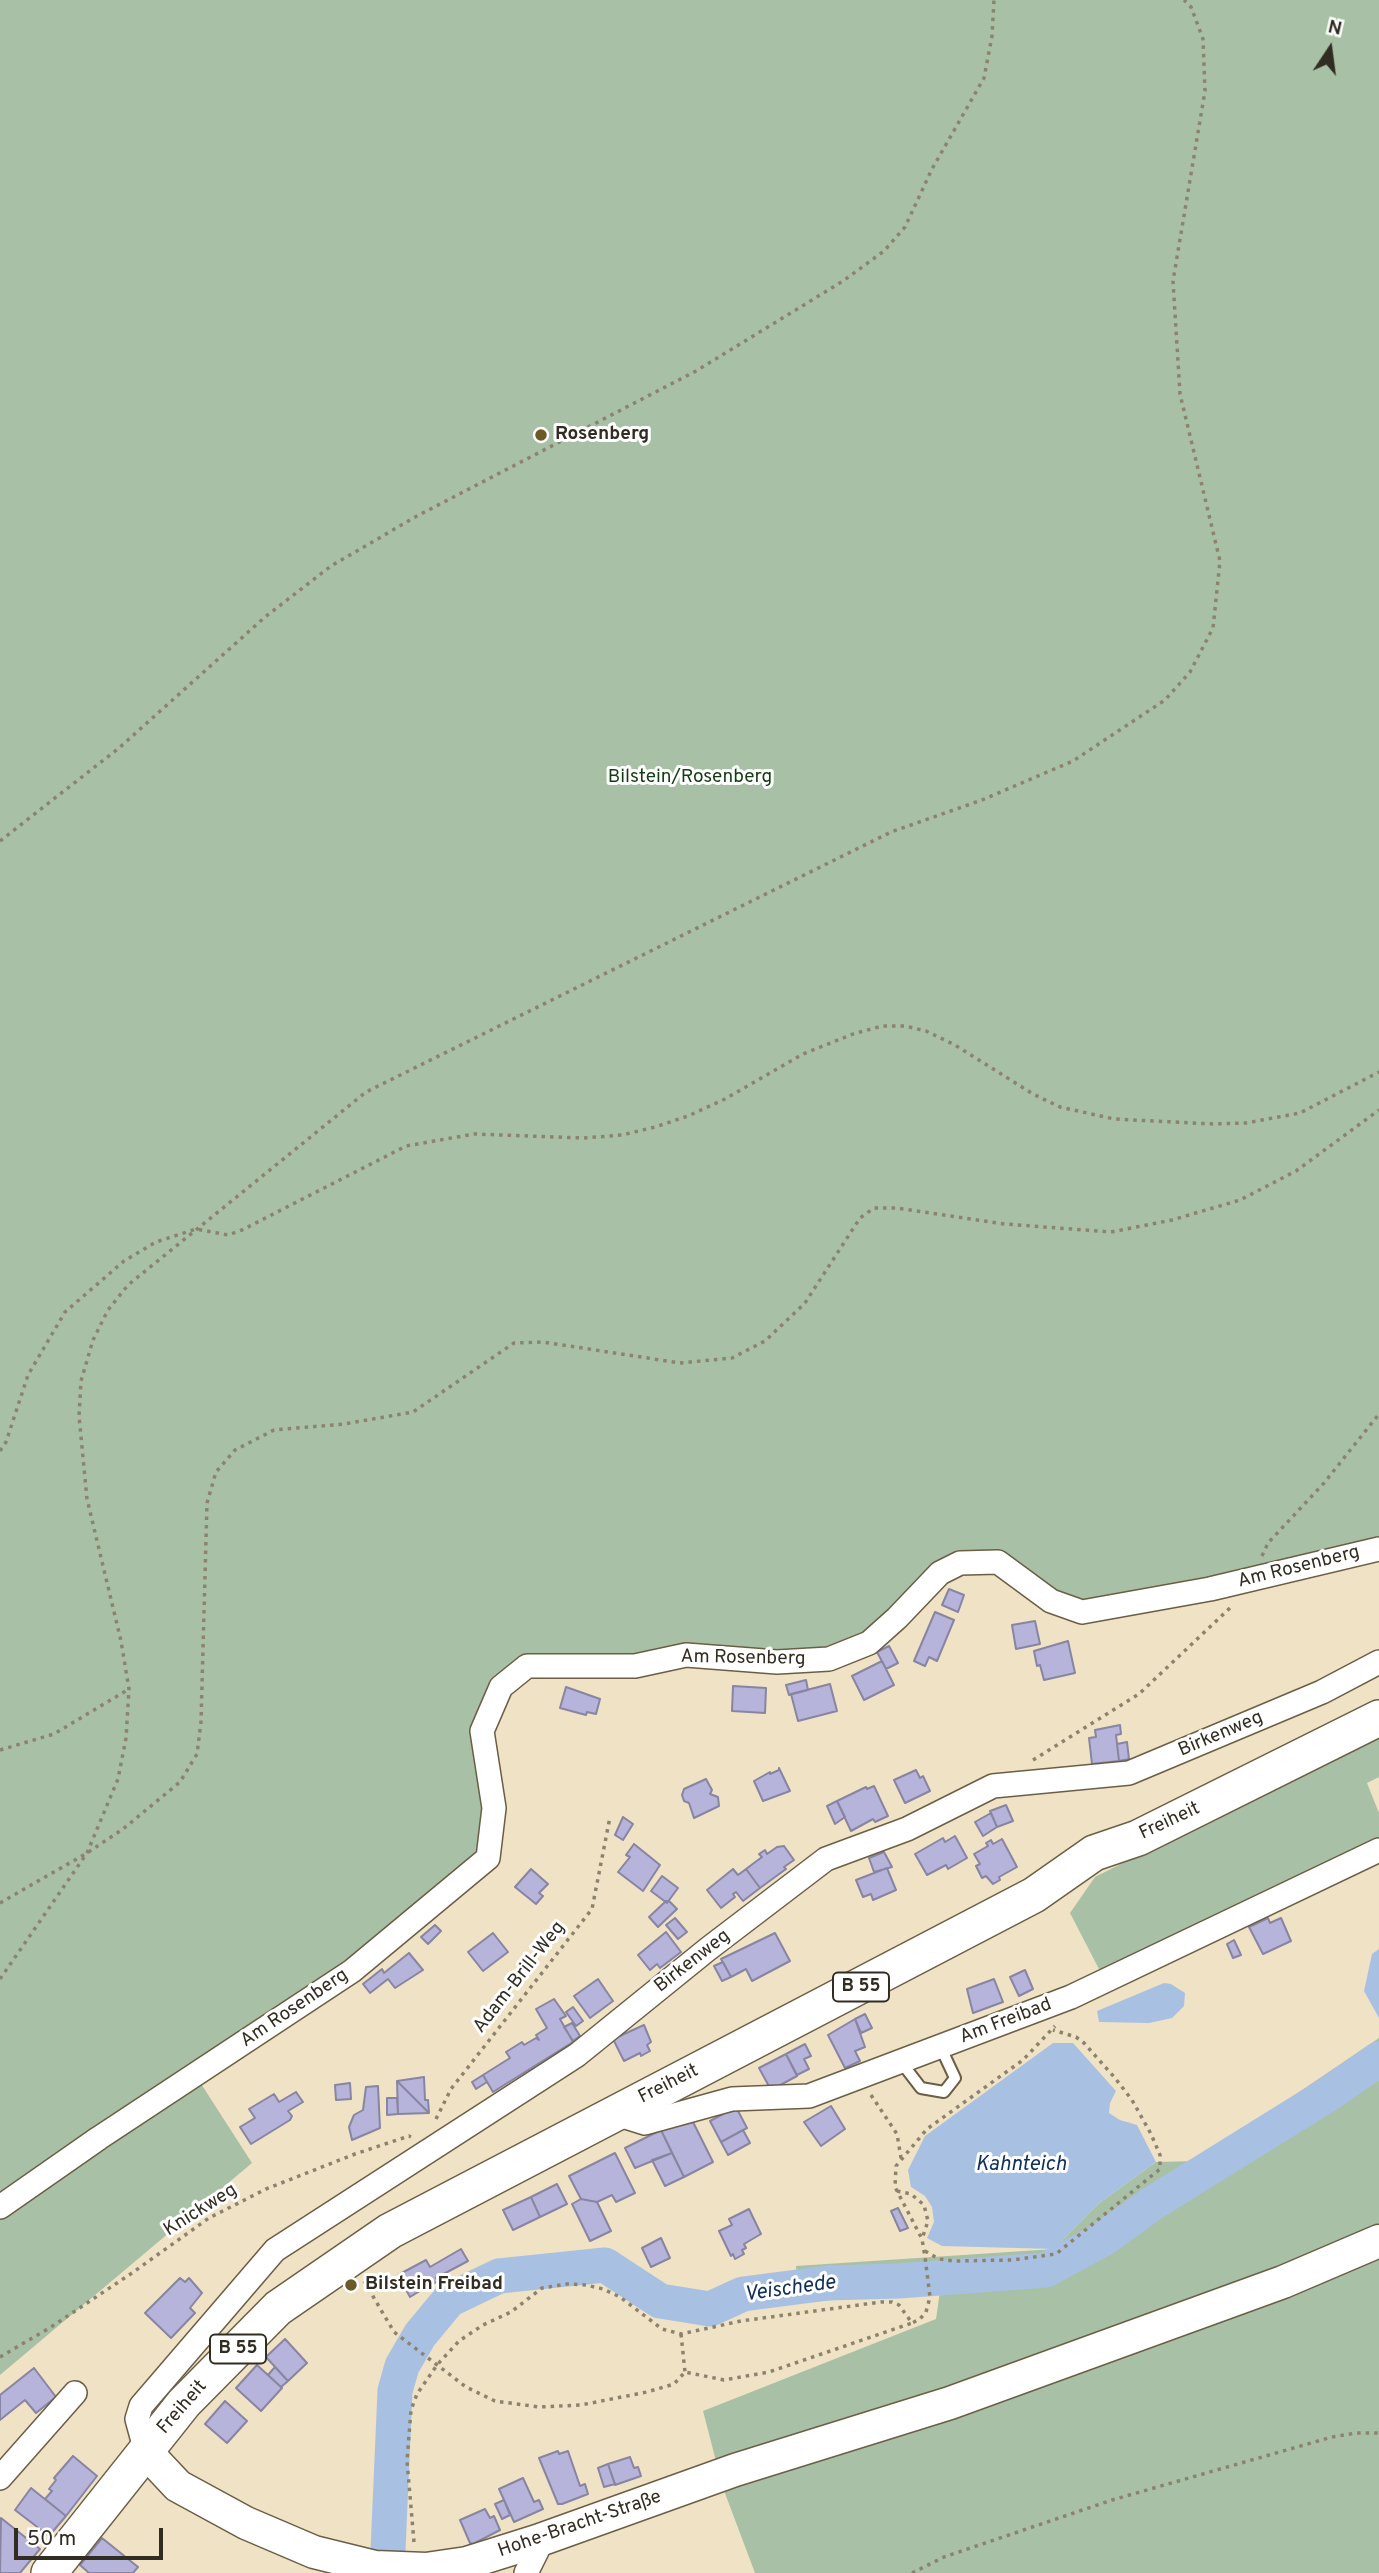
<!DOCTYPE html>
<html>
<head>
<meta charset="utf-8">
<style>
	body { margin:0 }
	#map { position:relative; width:1379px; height:2573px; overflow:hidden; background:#f0e2c5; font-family:Overpass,sans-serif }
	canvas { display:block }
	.north { position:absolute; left:1295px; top:14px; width:70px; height:70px; -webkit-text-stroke:5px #fff; paint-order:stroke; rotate:13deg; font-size:19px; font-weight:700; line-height:28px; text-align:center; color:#322d22 }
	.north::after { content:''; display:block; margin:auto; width:24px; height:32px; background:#322d22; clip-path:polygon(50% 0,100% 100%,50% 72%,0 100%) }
	.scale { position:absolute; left:14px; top:2528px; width:149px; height:32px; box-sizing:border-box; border:4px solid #322d22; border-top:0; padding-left:9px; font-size:21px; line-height:24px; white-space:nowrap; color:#322d22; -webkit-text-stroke:5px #fff; paint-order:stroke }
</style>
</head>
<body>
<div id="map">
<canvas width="1379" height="2573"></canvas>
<div class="north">N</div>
<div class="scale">50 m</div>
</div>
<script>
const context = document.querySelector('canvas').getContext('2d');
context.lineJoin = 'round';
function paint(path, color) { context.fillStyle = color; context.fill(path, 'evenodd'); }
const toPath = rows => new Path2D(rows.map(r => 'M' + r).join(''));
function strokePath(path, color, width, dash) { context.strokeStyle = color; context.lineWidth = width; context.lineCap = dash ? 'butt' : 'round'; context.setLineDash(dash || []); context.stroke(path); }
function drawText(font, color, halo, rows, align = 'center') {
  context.font = font + ' Overpass,sans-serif'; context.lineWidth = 6; context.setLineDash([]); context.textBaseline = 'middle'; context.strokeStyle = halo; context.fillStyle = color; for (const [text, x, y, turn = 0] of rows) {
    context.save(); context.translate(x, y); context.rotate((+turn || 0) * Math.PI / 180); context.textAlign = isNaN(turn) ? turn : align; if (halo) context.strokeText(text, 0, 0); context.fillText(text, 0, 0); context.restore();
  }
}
paint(toPath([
	[0,0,1379,0,1379,1549,1082,1612,998,1563,960,1563,897,1618,829,1659,527,1666,482,1731,488,1858,196,2076,252,2163,0,2375],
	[1379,1734,1379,1777,1367,1783,1379,1813,1379,1839,1100,1971,1070,1913,1095,1877],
	[1379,2038,1379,2573,755,2573,723,2488,703,2411,936,2319,940,2291,799,2303,796,2266,1054,2249,1098,2204,1156,2162,1197,2161]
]), '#a8c1a6');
paint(toPath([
	[1379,1949,1379,2018,1364,1991,1372,1954],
	[1164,1983,1171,1984,1185,1993,1184,2006,1172,2018,1149,2023,1099,2022,1097,2011],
	[1053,2043,1073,2043,1116,2091,1110,2103,1109,2113,1120,2120,1137,2125,1156,2162,1098,2204,1054,2249,942,2246,927,2238,934,2222,932,2207,925,2196,911,2187,908,2170,925,2136]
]), '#a8c1e3');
strokePath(toPath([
	[387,2573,395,2391,402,2366,420,2335,449,2300,499,2276,605,2265,660,2301,710,2309,743,2294,828,2283,899,2281,1046,2270,1103,2239,1153,2203,1327,2095,1379,2059]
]), '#a8c1e3', 35);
const building = toPath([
	[949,1589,964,1595,958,1612,942,1605,949,1589],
	[935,1612,954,1620,937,1661,929,1657,925,1666,914,1661,935,1612],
	[1035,1621,1040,1644,1016,1649,1012,1625,1035,1621],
	[1068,1641,1075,1673,1044,1680,1040,1665,1037,1666,1034,1651,1068,1641],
	[889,1646,898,1663,886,1669,877,1652,889,1646],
	[882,1661,894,1685,864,1700,852,1676,882,1661],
	[806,1680,808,1690,789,1695,786,1685,806,1680],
	[830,1684,837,1711,798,1721,791,1694,830,1684],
	[733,1686,766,1688,765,1713,732,1711,733,1686],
	[566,1687,600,1699,596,1714,587,1712,586,1715,560,1708,566,1687],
	[1120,1725,1121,1734,1116,1735,1119,1761,1092,1764,1089,1738,1096,1737,1095,1730,1120,1725],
	[1127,1742,1129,1759,1119,1761,1117,1744,1127,1742],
	[779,1768,790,1791,763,1801,754,1781,770,1772,770,1774,779,1770,779,1768],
	[916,1770,920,1778,923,1776,930,1791,905,1803,894,1780,916,1770],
	[706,1779,712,1790,710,1794,718,1797,719,1806,694,1818,689,1803,684,1801,682,1795,684,1789,706,1779],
	[874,1786,888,1816,875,1822,873,1819,851,1831,837,1801,866,1787,867,1789,874,1786],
	[837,1801,845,1817,835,1824,827,1806,837,1801],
	[1006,1805,1013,1821,997,1827,990,1811,1006,1805],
	[991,1813,997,1827,983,1836,975,1822,991,1813],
	[623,1817,633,1824,623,1840,615,1835,623,1817],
	[955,1836,967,1858,948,1869,946,1865,927,1875,915,1854,943,1838,945,1842,955,1836],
	[1002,1839,1017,1867,999,1877,1000,1880,993,1884,986,1876,982,1878,976,1866,980,1864,974,1854,988,1846,986,1843,991,1840,993,1844,1002,1839],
	[634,1844,660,1865,643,1891,618,1872,630,1857,626,1855,634,1844],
	[784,1846,794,1860,784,1867,786,1869,760,1888,746,1869,762,1857,759,1854,765,1850,767,1854,777,1847,784,1846],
	[884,1852,892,1867,874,1872,869,1858,884,1852],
	[887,1868,896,1890,873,1900,871,1894,863,1897,856,1880,887,1868],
	[531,1869,548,1884,539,1893,543,1896,536,1904,515,1887,531,1869],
	[733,1869,738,1875,746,1869,760,1888,743,1901,736,1892,733,1894,735,1897,721,1908,707,1890,733,1869],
	[662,1876,678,1888,667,1903,651,1891,662,1876],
	[666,1901,669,1901,677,1909,658,1927,649,1917,666,1901],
	[675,1918,687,1932,678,1939,666,1925,675,1918],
	[1268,1918,1270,1923,1281,1918,1291,1941,1263,1954,1249,1927,1268,1918],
	[435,1925,441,1931,428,1944,421,1937,435,1925],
	[666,1932,681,1952,660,1968,657,1964,650,1970,638,1955,666,1932],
	[493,1933,508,1952,483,1971,468,1952,493,1933],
	[775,1933,790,1961,752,1981,746,1969,731,1977,721,1959,775,1933],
	[1234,1940,1241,1955,1233,1958,1227,1944,1234,1940],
	[409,1953,423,1970,395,1988,388,1979,370,1993,363,1984,382,1969,384,1973,409,1953],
	[723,1962,731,1977,722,1981,714,1966,723,1962],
	[1025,1970,1033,1989,1019,1996,1010,1977,1025,1970],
	[598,1979,613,2001,590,2018,574,1996,598,1979],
	[994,1979,1003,2002,973,2013,967,1989,994,1979],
	[554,1999,566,2016,560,2019,573,2042,493,2092,483,2075,510,2058,506,2052,522,2042,524,2045,536,2038,539,2040,536,2035,547,2028,536,2009,554,1999],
	[573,2007,583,2021,576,2026,566,2012,573,2007],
	[865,2014,872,2028,861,2033,855,2019,865,2014],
	[855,2019,865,2047,855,2051,860,2061,845,2068,828,2035,855,2019],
	[572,2023,580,2036,573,2041,564,2027,572,2023],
	[644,2025,651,2042,647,2045,650,2051,641,2056,640,2053,624,2061,613,2039,644,2025],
	[805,2044,811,2056,804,2059,809,2069,797,2075,786,2054,805,2044],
	[786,2054,797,2076,771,2090,759,2068,786,2054],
	[483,2075,487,2082,476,2089,472,2082,483,2075],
	[424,2077,425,2100,428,2100,429,2113,397,2081,424,2077],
	[397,2081,429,2113,398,2114,397,2081],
	[350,2083,351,2099,336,2100,335,2085,350,2083],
	[378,2086,380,2128,352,2140,349,2127,354,2115,363,2110,366,2087,378,2086],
	[296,2092,303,2102,288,2111,292,2116,290,2120,251,2144,240,2127,255,2118,249,2109,274,2094,279,2102,296,2092],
	[387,2098,397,2098,398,2114,387,2115,387,2098],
	[831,2106,845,2129,821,2146,804,2122,831,2106],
	[736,2107,747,2128,721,2142,710,2121,736,2107],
	[691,2118,713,2162,684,2177,661,2130,691,2118],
	[661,2130,672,2153,635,2168,625,2148,661,2130],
	[743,2130,750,2143,728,2155,721,2142,743,2130],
	[615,2153,635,2193,616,2202,612,2195,597,2202,581,2199,569,2176,615,2153],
	[672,2153,684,2177,665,2186,652,2160,672,2153],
	[557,2184,567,2204,540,2217,531,2197,557,2184],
	[531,2197,540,2217,513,2230,503,2210,531,2197],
	[581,2199,597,2202,611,2231,590,2241,572,2204,581,2199],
	[898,2208,908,2228,900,2231,891,2211,898,2208],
	[749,2209,761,2234,744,2244,746,2248,742,2250,744,2254,735,2259,733,2254,731,2256,719,2231,732,2225,729,2219,749,2209],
	[661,2238,670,2258,651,2267,642,2248,661,2238],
	[461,2249,468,2261,436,2278,438,2281,426,2288,427,2290,423,2289,410,2297,398,2275,426,2260,430,2267,461,2249],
	[180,2278,185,2282,189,2278,202,2293,190,2308,195,2313,171,2338,145,2313,180,2278],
	[285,2339,307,2363,288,2381,266,2357,285,2339],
	[257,2365,282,2388,261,2411,236,2388,257,2365],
	[275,2367,288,2381,281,2387,268,2375,275,2367],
	[34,2368,56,2397,36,2413,25,2400,0,2420,0,2395,34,2368],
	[225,2401,247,2421,227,2443,205,2424,225,2401],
	[558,2451,559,2454,568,2451,580,2486,585,2484,588,2494,562,2504,558,2504,539,2458,558,2451],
	[73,2456,97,2476,66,2516,45,2499,52,2491,49,2489,56,2480,54,2478,73,2456],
	[630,2457,634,2468,638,2467,641,2476,615,2485,608,2464,630,2457],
	[608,2464,615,2484,604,2487,598,2468,608,2464],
	[523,2478,534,2502,539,2500,543,2509,514,2522,499,2489,523,2478],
	[31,2488,66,2516,49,2536,15,2510,31,2488],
	[504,2500,510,2515,502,2519,495,2504,504,2500],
	[485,2509,490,2518,494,2516,500,2530,473,2544,470,2543,460,2520,485,2509],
	[1,2518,40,2549,20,2573,0,2573,1,2518],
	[102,2538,138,2567,133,2573,89,2573,80,2565,102,2538]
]);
paint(building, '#b7b4db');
strokePath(building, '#8785a1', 2);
const service = toPath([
	[901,2062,921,2088,944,2092,955,2078,940,2046]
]);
const minor = toPath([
	[613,2113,645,2123,732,2099,809,2096,1071,1997,1379,1850],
	[0,2207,99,2138,352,1971,488,1858,494,1808,482,1731,501,1687,527,1666,635,1666,686,1655,777,1662,829,1659,869,1643,897,1618,940,1573,960,1563,998,1562,1051,1601,1082,1612,1210,1589,1379,1549],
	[146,2452,137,2419,141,2406,275,2250,577,2055,708,1949,826,1859,907,1829,993,1786,1129,1773,1322,1692,1379,1662],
	[0,2478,75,2393],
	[526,2573,537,2551,537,2541]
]);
const secondary = toPath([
	[146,2452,178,2486,246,2523,314,2552,375,2567,426,2569,467,2563,537,2541,735,2470,950,2403,1283,2282,1379,2241]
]);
const primary = toPath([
	[49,2573,184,2403,278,2308,390,2231,1034,1895,1094,1853,1138,1838,1379,1718]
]);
strokePath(service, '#6b5e45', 14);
strokePath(minor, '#6b5e45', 26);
strokePath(secondary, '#6b5e45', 35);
strokePath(primary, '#6b5e45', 38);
strokePath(toPath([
	[0,841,119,748,265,617,331,566,417,516,696,371,843,281,884,251,905,227,932,169,984,78,992,36,994,0],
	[0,1451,6,1442,28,1375,65,1312,124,1261,156,1242,196,1229,228,1235,242,1230,406,1146,474,1134,584,1138,622,1135,655,1127,688,1116,725,1099,803,1054,853,1034,882,1026,905,1026,926,1031,955,1045,1033,1094,1060,1107,1114,1119,1213,1124,1246,1123,1300,1113,1379,1072],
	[1262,1556,1268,1543,1324,1483,1379,1414],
	[0,1750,54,1734,129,1689],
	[1033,1760,1139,1694,1231,1607],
	[0,1903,87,1853,123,1829,180,1782,197,1754,201,1722,207,1503,216,1472,235,1450,274,1430,344,1424,413,1412,514,1343,543,1342,680,1363,732,1358,765,1341,805,1303,860,1218,874,1208,896,1208,1005,1224,1111,1232,1172,1220,1240,1200,1296,1171,1379,1110],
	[0,1979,87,1853,118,1779,126,1738,129,1689,121,1641,87,1499,79,1416,81,1381,93,1340,108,1310,128,1285,366,1092,891,832,982,800,1073,761,1165,700,1190,672,1213,628,1220,561,1180,394,1173,281,1205,91,1203,39,1191,7,1184,0],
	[871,2095,897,2134,901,2158],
	[436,2119,451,2089,592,1909,610,1817],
	[897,2191,911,2194,924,2205,928,2221,922,2239],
	[925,2251,939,2259,954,2261,1012,2260,1056,2254,1160,2169,1160,2155,1151,2134,1132,2100,1115,2078,1084,2043,1076,2037,1053,2030],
	[364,2281,394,2332,466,2387,495,2401,539,2407,581,2405,647,2392,674,2384,685,2372,724,2380,769,2372,912,2323],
	[681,2334,685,2372],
	[0,2357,51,2327,132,2273,209,2218,266,2189,355,2154,409,2136,411,2137],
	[414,2542,407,2461,411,2410,417,2394,437,2365,459,2341,483,2325,511,2312,542,2288,567,2284,586,2285,603,2289,620,2297,662,2329,681,2334,741,2321,881,2302,892,2302,899,2305,912,2323,920,2319,926,2312,930,2297,925,2257,922,2239,895,2187,896,2166,927,2129,1023,2060,1055,2026],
	[912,2573,944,2557,1112,2500,1332,2437,1356,2433,1379,2433]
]), '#8c836f', 3.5, [3.5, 5]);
strokePath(service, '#fff', 10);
strokePath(minor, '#fff', 23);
strokePath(secondary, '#fff', 32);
strokePath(primary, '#fff', 35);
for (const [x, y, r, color] of [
	[541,435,7,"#6a5a28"],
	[351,2285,7,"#6a5a28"]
]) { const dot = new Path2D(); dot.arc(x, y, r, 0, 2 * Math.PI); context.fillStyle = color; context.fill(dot); strokePath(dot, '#fff', 2.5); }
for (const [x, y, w] of [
	[861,1987,56],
	[238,2349,56]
]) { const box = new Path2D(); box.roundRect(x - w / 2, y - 14.5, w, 29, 5); context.fillStyle = '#fff'; context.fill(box); strokePath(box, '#322d22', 2); }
drawText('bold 18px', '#322d22', null, [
	["B 55",861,1987],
	["B 55",238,2349]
]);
drawText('bold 19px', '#322d22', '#fff', [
	["Rosenberg",555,435],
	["Bilstein Freibad",365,2285]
], 'left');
drawText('19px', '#123d12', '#fff', [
	["Bilstein/Rosenberg",690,778]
]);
drawText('19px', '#322d22', '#fff', [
	["Am Rosenberg",1299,1568,-14],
	["Am Rosenberg",743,1659,1],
	["Birkenweg",1221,1735,-23],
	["Freiheit",1170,1822,-25],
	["Birkenweg",693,1962,-38],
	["Adam-Brill-Weg",520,1978,-52],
	["Am Rosenberg",295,2009,-34],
	["Am Freibad",1006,2022,-21],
	["Freiheit",669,2085,-27],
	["Knickweg",201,2211,-32],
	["Freiheit",183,2408,-49],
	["Hohe-Bracht-Straße",580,2525,-19]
]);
drawText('italic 21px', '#0e305a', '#fff', [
	["Kahnteich",1021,2166],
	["Veischede",790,2290,-8]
]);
</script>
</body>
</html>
